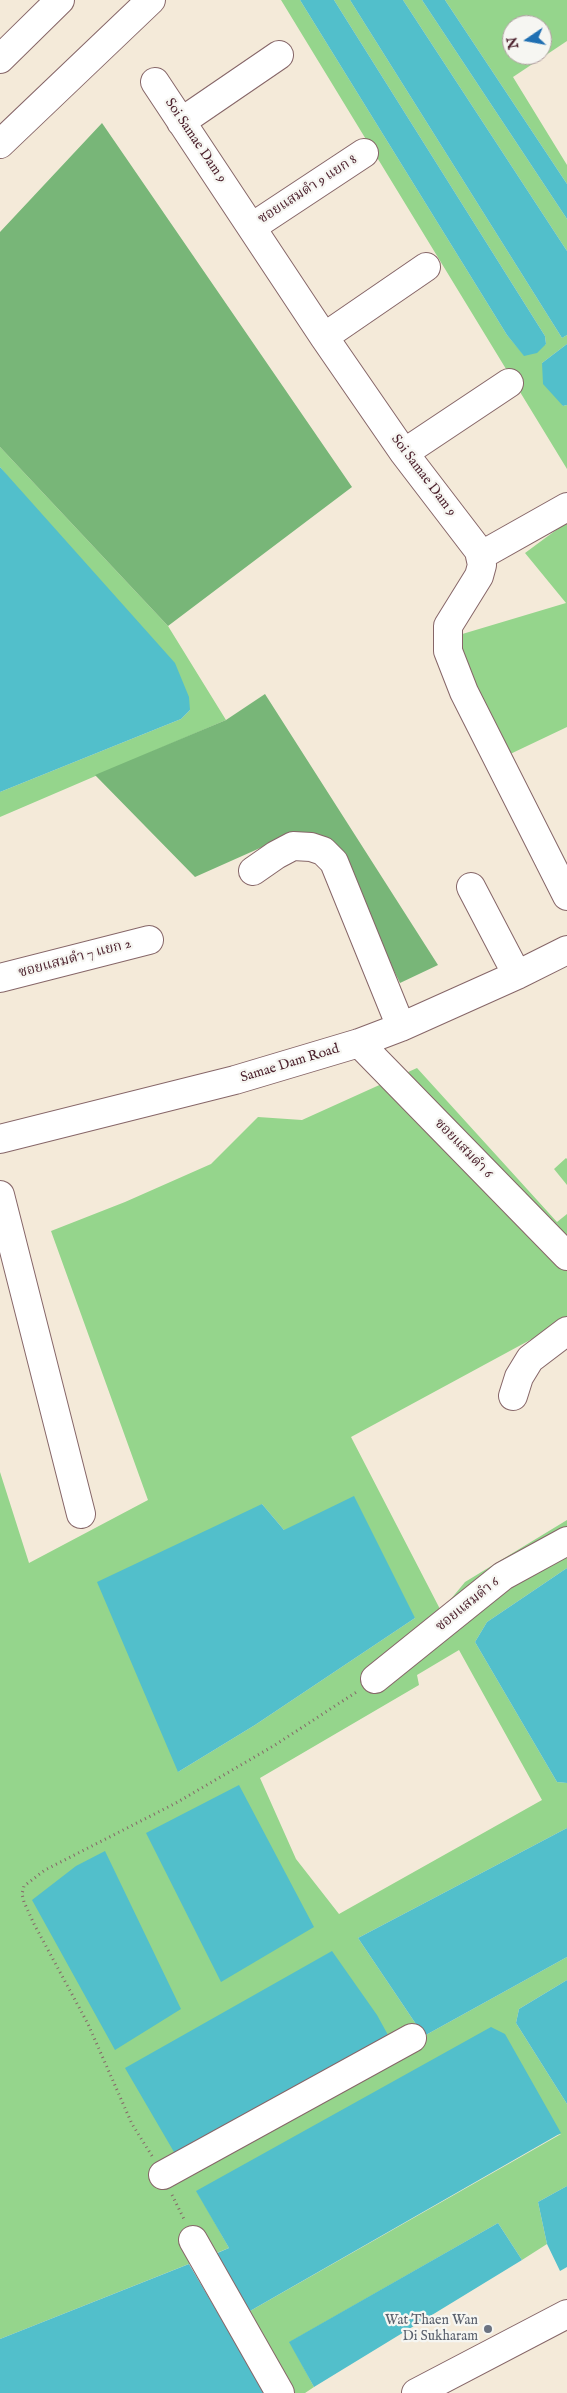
<!DOCTYPE html>
<html>
<head>
<meta charset="utf-8">
<style>
	body { margin:0 }
	#map { position:relative; width:567px; height:2393px; overflow:hidden; background:#f4ead9; font-family:"IM FELL English",serif }
	canvas { display:block }
	.north { position:absolute; left:502px; top:15px; width:50px; height:50px; box-sizing:border-box; background:#f6f6f2; border:1px solid #b1a0a2; border-radius:50%; rotate:258deg; font-size:14px; font-weight:700; line-height:20px; text-align:center; color:#4a1f2b }
	.north::after { content:''; display:block; margin:auto; width:18px; height:22px; background:#1f6fb2; clip-path:polygon(50% 0,100% 100%,50% 72%,0 100%) }
</style>
</head>
<body>
<div id="map">
<canvas width="567" height="2393"></canvas>
<div class="north">N</div>
</div>
<script>
const context = document.querySelector('canvas').getContext('2d');
context.lineJoin = 'round';
function paint(path, color) { context.fillStyle = color; context.fill(path, 'evenodd'); }
const toPath = rows => new Path2D(rows.map(r => 'M' + r).join(''));
function strokePath(path, color, width, dash) { context.strokeStyle = color; context.lineWidth = width; context.lineCap = dash ? 'butt' : 'round'; context.setLineDash(dash || []); context.stroke(path); }
function drawText(font, color, halo, rows, align = 'center') {
  context.font = font + ' "IM FELL English","Noto Serif Thai",serif'; context.lineWidth = 4.5; context.setLineDash([]); context.textBaseline = 'middle'; context.strokeStyle = halo; context.fillStyle = color; for (const [text, x, y, turn = 0] of rows) {
    context.save(); context.translate(x, y); context.rotate((+turn || 0) * Math.PI / 180); context.textAlign = isNaN(turn) ? turn : align; if (halo) context.strokeText(text, 0, 0); context.fillText(text, 0, 0); context.restore();
  }
}
paint(toPath([
	[281,0,300,0,507,335,524,355,546,344,545,336,334,0,350,0,562,338,567,335,567,344,542,363,563,406,567,405,567,469],
	[403,0,422,0,567,219,567,251],
	[445,0,567,0,567,41,513,77,567,165,567,184],
	[512,25,542,25,542,55,512,55],
	[0,447,168,626,226,720,0,817,0,792,181,719,190,710,0,467],
	[567,522,567,727,506,756,462,664,459,635,566,603,525,553],
	[417,1068,557,1222,567,1214,567,1320,351,1437,441,1611,465,1582,567,1520,567,1568,487,1622,475,1642,557,1782,567,1783,567,1828,358,1938,424,2036,567,1957,567,1980,519,2009,516,2023,567,2104,567,2186,538,2202,547,2244,522,2260,498,2223,290,2342,314,2387,305,2393,295,2393,250,2311,561,2134,197,2191,229,2248,0,2339,0,1472,29,1563,148,1500,51,1231,125,1202,211,1164,258,1117,302,1120],
	[262,1504,284,1530,415,1618,255,1725,178,1772],
	[459,1650,542,1800,339,1914,296,1859,260,1778,419,1685,417,1675],
	[566,1158,567,1159,567,1185,554,1169]
]), '#95d58c');
paint(toPath([
	[102,123,352,487,168,626,0,447,0,232],
	[265,694,438,965,400,983,343,869,287,836,195,877,95,775,226,720]
]), '#78b678');
paint(toPath([
	[300,0,334,0,545,336,546,344,537,353,524,356,507,335],
	[350,0,403,0,567,251,567,335,562,338],
	[422,0,445,0,567,184,567,219],
	[567,344,567,405,563,406,543,384,542,363],
	[0,467,175,663,189,697,190,710,181,719,0,792],
	[354,1496,415,1618,255,1725,178,1772,97,1582,262,1504,284,1530],
	[567,1568,567,1783,557,1782,475,1642,487,1622],
	[239,1785,314,1927,221,1982,146,1833],
	[567,1828,567,1957,424,2036,358,1938],
	[105,1851,181,2009,115,2050,32,1900,76,1866],
	[332,1951,377,2015,399,2055,188,2176,125,2068],
	[567,1980,567,2104,516,2023,519,2009],
	[491,2027,505,2034,561,2133,250,2311,215,2254,229,2248,196,2191],
	[567,2186,567,2267,560,2271,547,2244,538,2202],
	[498,2223,522,2260,314,2387,289,2342],
	[189,2264,265,2393,0,2393,0,2339]
]), '#52bfcb');
const minor = toPath([
	[0,59,60,0],
	[155,82,324,337,404,453,479,551,482,565,479,576,448,626,448,651,464,692,567,896],
	[181,122,279,55],
	[0,144,151,0],
	[252,227,364,153],
	[324,337,426,267],
	[404,453,509,383],
	[480,556,567,507],
	[253,871,276,855,293,846,311,847,323,851,334,862,401,1027],
	[471,887,517,975],
	[0,978,149,940],
	[359,1043,567,1256],
	[0,1139,235,1080,359,1043,401,1027,517,975,567,950],
	[0,1195,81,1514],
	[513,1396,519,1377,530,1359,567,1331],
	[375,1679,503,1576,567,1541],
	[163,2175,412,2038],
	[193,2240,280,2393],
	[416,2393,567,2314]
]);
strokePath(minor, '#866668', 30);
strokePath(toPath([
	[152,2156,132,2124,88,2024,34,1924,24,1902,22,1894,24,1886,45,1870,176,1803,275,1745,358,1691],
	[172,2195,185,2221]
]), '#866668', 3, [1, 4]);
strokePath(minor, '#fff', 28);
for (const [x, y, r, color] of [
	[488,2329,5,"#6b7280"]
]) { const dot = new Path2D(); dot.arc(x, y, r, 0, 2 * Math.PI); context.fillStyle = color; context.fill(dot); strokePath(dot, '#f6f6f2', 2); }
drawText('14px', '#4a1f2b', '#f6f6f2', [
	["Soi Samae Dam 9",195,141,56],
	["ซอยแสมดำ 9 แยก 8",308,190,-33],
	["Soi Samae Dam 9",423,476,53],
	["ซอยแสมดำ 7 แยก 2",75,959,-15],
	["Samae Dam Road",290,1064,-17],
	["ซอยแสมดำ 6",463,1149,46],
	["ซอยแสมดำ 6",468,1605,-39]
]);
drawText('14px', '#5b616d', '#f6f6f2', [
	["Wat Thaen Wan",478,2321],
	["Di Sukharam",478,2337]
], 'right');
</script>
</body>
</html>
